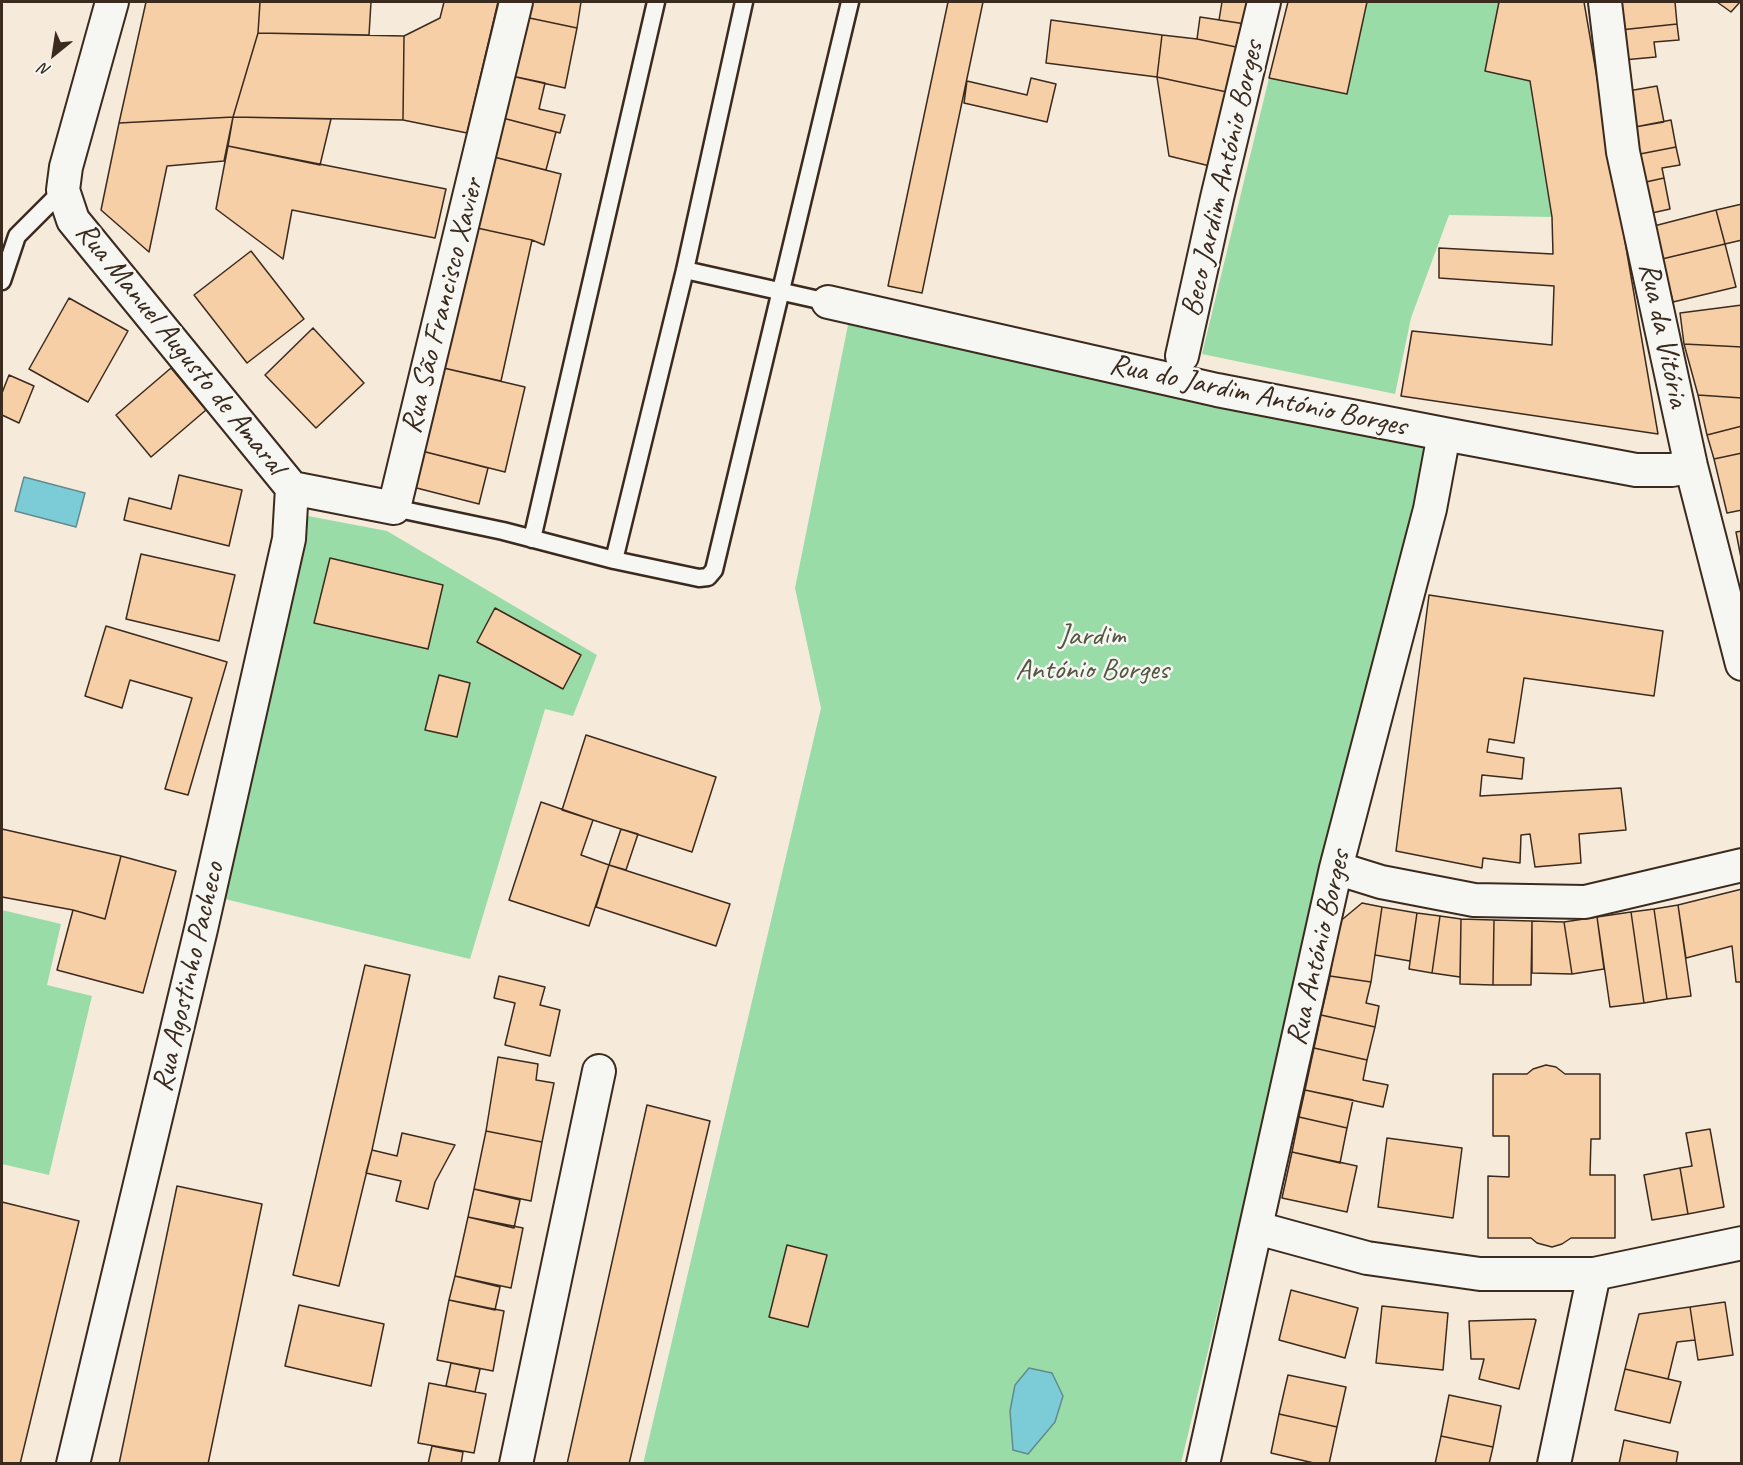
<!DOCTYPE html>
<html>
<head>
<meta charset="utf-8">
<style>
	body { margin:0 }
	#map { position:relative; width:1743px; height:1465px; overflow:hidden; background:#f6eadb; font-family:Caveat,sans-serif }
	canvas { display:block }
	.frame { position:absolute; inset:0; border:3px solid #3b2a1e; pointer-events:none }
	.north { position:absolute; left:24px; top:24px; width:60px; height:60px; -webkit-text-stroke:4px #f6f6f2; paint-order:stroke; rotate:210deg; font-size:16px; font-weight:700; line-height:24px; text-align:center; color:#3b2a1e }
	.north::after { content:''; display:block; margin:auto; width:21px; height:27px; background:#3b2a1e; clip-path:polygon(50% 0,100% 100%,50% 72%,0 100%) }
</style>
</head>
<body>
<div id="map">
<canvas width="1743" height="1465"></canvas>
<div class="frame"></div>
<div class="north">N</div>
</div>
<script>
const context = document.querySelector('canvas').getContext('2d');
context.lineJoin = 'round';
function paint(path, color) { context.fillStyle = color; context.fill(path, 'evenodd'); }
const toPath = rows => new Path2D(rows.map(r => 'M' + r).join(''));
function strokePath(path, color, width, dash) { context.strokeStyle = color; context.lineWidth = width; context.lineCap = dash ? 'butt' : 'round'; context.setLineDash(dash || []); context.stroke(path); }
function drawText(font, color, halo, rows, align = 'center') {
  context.font = font + ' Caveat,sans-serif'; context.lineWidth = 5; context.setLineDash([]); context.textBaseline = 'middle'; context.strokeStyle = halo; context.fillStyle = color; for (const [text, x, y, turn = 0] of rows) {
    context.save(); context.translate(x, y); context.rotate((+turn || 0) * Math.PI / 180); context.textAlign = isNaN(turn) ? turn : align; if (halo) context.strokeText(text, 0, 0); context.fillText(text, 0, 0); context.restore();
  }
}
paint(toPath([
	[1367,2,1499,2,1485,71,1530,81,1552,217,1449,215,1411,318,1395,394,1202,354,1269,78,1347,94],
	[850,315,1427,445,1181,1463,643,1464,821,708,795,588],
	[308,516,387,531,597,655,573,716,545,709,470,959,225,899],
	[2,910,61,924,47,985,92,996,49,1175,2,1164]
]), '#9adca7');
const water = toPath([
	[24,477,85,493,76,527,15,511,24,477],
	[1029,1368,1052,1373,1063,1396,1055,1422,1028,1454,1013,1450,1010,1411,1015,1385,1029,1368]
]);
paint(water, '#7cccd7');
strokePath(water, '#628b8d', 1.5);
const building = toPath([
	[146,2,260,2,258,33,233,117,119,123,146,2],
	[260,2,371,2,369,35,258,33,260,2],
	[444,2,498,2,467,133,403,120,404,36,440,18,444,2],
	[523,2,581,2,577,28,520,16,523,2],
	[948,2,983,2,922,293,888,286,948,2],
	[1222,2,1256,2,1252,25,1219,20,1222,2],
	[1288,2,1367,2,1347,94,1269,78,1288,2],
	[1499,2,1584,2,1658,434,1401,396,1412,331,1552,345,1554,286,1439,278,1439,248,1553,254,1552,217,1530,81,1485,71,1499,2],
	[1617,2,1675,2,1677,24,1620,30,1617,2],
	[1717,2,1740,2,1731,12,1717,2],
	[520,16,577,28,565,88,507,75,520,16],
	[1200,17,1252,25,1246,49,1197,39,1200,17],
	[1051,20,1162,35,1157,77,1046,63,1051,20],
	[1677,24,1679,40,1654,42,1656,57,1623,60,1620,30,1677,24],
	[258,33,404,36,403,120,233,117,258,33],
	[1162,35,1197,39,1246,49,1236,94,1157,77,1162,35],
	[507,75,545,83,539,109,565,115,560,133,495,116,507,75],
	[1157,77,1236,94,1218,168,1169,156,1157,77],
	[1031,78,1056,84,1047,122,964,103,967,81,1027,95,1031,78],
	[1657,86,1664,122,1635,127,1628,91,1657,86],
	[495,116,556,132,546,170,486,155,495,116],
	[233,117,224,161,167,166,149,252,101,210,119,123,233,117],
	[233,117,331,119,320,165,228,146,233,117],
	[1671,120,1676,147,1640,154,1635,127,1671,120],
	[228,146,446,189,435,238,292,210,283,259,216,209,228,146],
	[1676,147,1680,165,1662,168,1664,178,1646,182,1640,154,1676,147],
	[486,155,561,174,544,245,532,240,468,226,486,155],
	[1664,178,1670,209,1652,213,1646,182,1664,178],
	[1742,204,1742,240,1725,244,1716,210,1742,204],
	[1716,210,1725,244,1662,259,1654,226,1716,210],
	[468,226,532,240,501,381,435,366,468,226],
	[1725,244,1736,287,1673,302,1662,259,1725,244],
	[251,251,304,319,247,363,194,295,251,251],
	[69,298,128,331,88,402,29,369,69,298],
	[1742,305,1742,347,1684,344,1680,313,1742,305],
	[313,328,364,383,316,428,265,375,313,328],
	[1684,344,1742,347,1742,398,1698,395,1684,344],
	[435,366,525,387,505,472,414,449,435,366],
	[171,368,206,410,151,457,116,415,171,368],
	[9,375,34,386,19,423,2,415,2,393,9,375],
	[1698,395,1742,398,1742,426,1707,435,1698,395],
	[1742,426,1742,453,1714,459,1707,435,1742,426],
	[414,449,488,468,479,504,405,485,414,449],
	[1742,453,1742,510,1727,513,1714,459,1742,453],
	[179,475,242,490,229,546,124,520,129,498,171,509,179,475],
	[1742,531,1742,563,1736,532,1742,531],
	[141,554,235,575,219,641,126,619,141,554],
	[330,558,443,585,428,649,314,623,330,558],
	[1429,595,1663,631,1654,696,1524,678,1514,743,1489,739,1487,752,1524,758,1522,779,1482,775,1480,796,1621,788,1626,830,1579,834,1581,863,1535,867,1530,834,1521,835,1520,863,1483,858,1482,868,1396,851,1429,595],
	[495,608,581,655,563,689,477,642,495,608],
	[106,626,227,662,188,795,165,789,192,698,130,680,122,708,85,696,106,626],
	[439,675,470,683,457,737,425,730,439,675],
	[586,735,716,777,692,852,562,810,586,735],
	[541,802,593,820,581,855,609,865,589,926,509,900,541,802],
	[2,829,121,856,105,919,73,910,2,897,2,829],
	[621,829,638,834,626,870,609,865,621,829],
	[121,856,176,871,143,993,57,970,73,910,105,919,121,856],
	[609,865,730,904,716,946,596,907,609,865],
	[1742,889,1742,982,1736,982,1732,946,1686,958,1678,905,1742,889],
	[1362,903,1382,907,1371,982,1330,976,1338,923,1362,903],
	[1678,905,1691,996,1667,999,1654,909,1678,905],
	[1382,907,1417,913,1410,961,1375,955,1382,907],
	[1654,909,1667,999,1644,1003,1631,912,1654,909],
	[1631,912,1644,1003,1610,1007,1597,917,1631,912],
	[1417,913,1440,916,1432,973,1409,969,1417,913],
	[1440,916,1461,919,1460,977,1432,973,1440,916],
	[1597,917,1604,969,1572,974,1564,922,1597,917],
	[1461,919,1494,920,1493,985,1460,984,1461,919],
	[1494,920,1532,921,1531,985,1493,985,1494,920],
	[1532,921,1564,922,1572,974,1532,973,1532,921],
	[365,965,410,975,372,1150,339,1286,293,1275,365,965],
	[499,976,545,987,540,1005,560,1010,550,1056,505,1045,515,1003,494,998,499,976],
	[1330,976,1371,982,1366,1003,1379,1006,1375,1027,1321,1015,1330,976],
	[1321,1015,1375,1027,1367,1060,1314,1048,1321,1015],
	[1314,1048,1367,1060,1363,1080,1388,1085,1383,1107,1305,1090,1314,1048],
	[498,1057,538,1064,536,1080,554,1083,542,1142,486,1131,498,1057],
	[1546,1065,1556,1067,1565,1074,1600,1074,1600,1139,1591,1139,1590,1175,1615,1175,1615,1238,1571,1238,1562,1244,1552,1247,1537,1243,1531,1238,1488,1238,1488,1176,1509,1177,1509,1136,1493,1136,1493,1074,1527,1074,1533,1069,1546,1065],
	[1305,1090,1353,1100,1347,1128,1299,1117,1305,1090],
	[647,1105,710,1121,629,1464,567,1464,647,1105],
	[1299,1117,1347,1128,1340,1163,1292,1152,1299,1117],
	[1710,1129,1724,1207,1688,1214,1680,1168,1692,1166,1686,1133,1710,1129],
	[486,1131,542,1142,531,1201,474,1189,486,1131],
	[402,1133,455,1145,435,1182,428,1209,396,1201,401,1181,366,1173,372,1150,397,1156,402,1133],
	[1387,1138,1462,1148,1453,1218,1378,1207,1387,1138],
	[1292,1152,1357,1166,1347,1212,1282,1198,1292,1152],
	[1680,1168,1688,1214,1652,1220,1644,1175,1680,1168],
	[177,1186,262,1204,208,1464,119,1464,177,1186],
	[474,1189,520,1200,514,1228,468,1217,474,1189],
	[2,1202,79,1221,20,1464,2,1464,2,1202],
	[468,1217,523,1228,511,1288,455,1276,468,1217],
	[787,1245,827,1255,808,1327,769,1317,787,1245],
	[455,1276,500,1287,495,1310,449,1300,455,1276],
	[1291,1290,1358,1308,1345,1358,1279,1340,1291,1290],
	[449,1300,504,1311,493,1371,437,1360,449,1300],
	[1725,1302,1733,1355,1698,1360,1690,1307,1725,1302],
	[299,1305,384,1324,371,1386,285,1366,299,1305],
	[1382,1306,1448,1313,1443,1370,1376,1363,1382,1306],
	[1690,1307,1695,1340,1677,1342,1668,1379,1625,1369,1639,1314,1690,1307],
	[1534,1319,1536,1320,1519,1389,1479,1379,1484,1359,1471,1359,1469,1321,1534,1319],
	[451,1363,480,1369,475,1392,446,1386,451,1363],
	[1625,1369,1681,1382,1670,1423,1615,1410,1625,1369],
	[1288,1375,1346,1387,1337,1427,1279,1414,1288,1375],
	[429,1383,486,1394,474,1453,418,1443,429,1383],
	[1449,1395,1501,1406,1493,1447,1441,1436,1449,1395],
	[1279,1414,1337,1427,1329,1464,1318,1464,1271,1453,1279,1414],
	[1441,1436,1493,1447,1489,1464,1435,1464,1441,1436],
	[1624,1440,1678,1452,1676,1464,1619,1464,1624,1440],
	[432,1446,463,1452,461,1464,428,1464,432,1446]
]);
paint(building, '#f7cfa6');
strokePath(building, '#3b2a1e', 1.5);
const lane = toPath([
	[685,270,828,302],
	[2,281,17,236,63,190],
	[394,508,503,531,614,560,699,578,708,577,714,570,850,2],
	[532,539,656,2],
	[614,560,685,270,744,2]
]);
const street = toPath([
	[112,2,66,167,63,190,73,220,292,488],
	[1605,2,1623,152,1691,466,1742,664],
	[828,302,1217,390,1444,434,1636,470,1672,470,1691,466],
	[1182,356,1217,198,1264,2],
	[292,488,394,508,516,2],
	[1336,868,1381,882,1474,900,1585,902,1742,865],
	[1257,1228,1367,1258,1480,1274,1594,1274,1742,1243],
	[73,1464,201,929,289,539,292,488],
	[516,1464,599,1071],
	[1203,1464,1336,868,1430,509,1444,434],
	[1554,1464,1594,1274]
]);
strokePath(lane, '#3b2a1e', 21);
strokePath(street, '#3b2a1e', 36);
strokePath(lane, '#f6f6f2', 16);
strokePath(street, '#f6f6f2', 32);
drawText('30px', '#3b2a1e', '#f6f6f2', [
	["Beco Jardim António Borges",1223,179,-77],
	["Rua São Francisco Xavier",443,306,-76],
	["Rua da Vitória",1663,335,78],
	["Rua Manuel Augusto de Amaral",180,349,51],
	["Rua do Jardim António Borges",1258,396,12],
	["Rua António Borges",1319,948,-77],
	["Rua Agostinho Pacheco",189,977,-77]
]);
drawText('30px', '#535640', '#f6f6f2', [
	["Jardim",1092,636],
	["António Borges",1092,670]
]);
</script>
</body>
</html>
